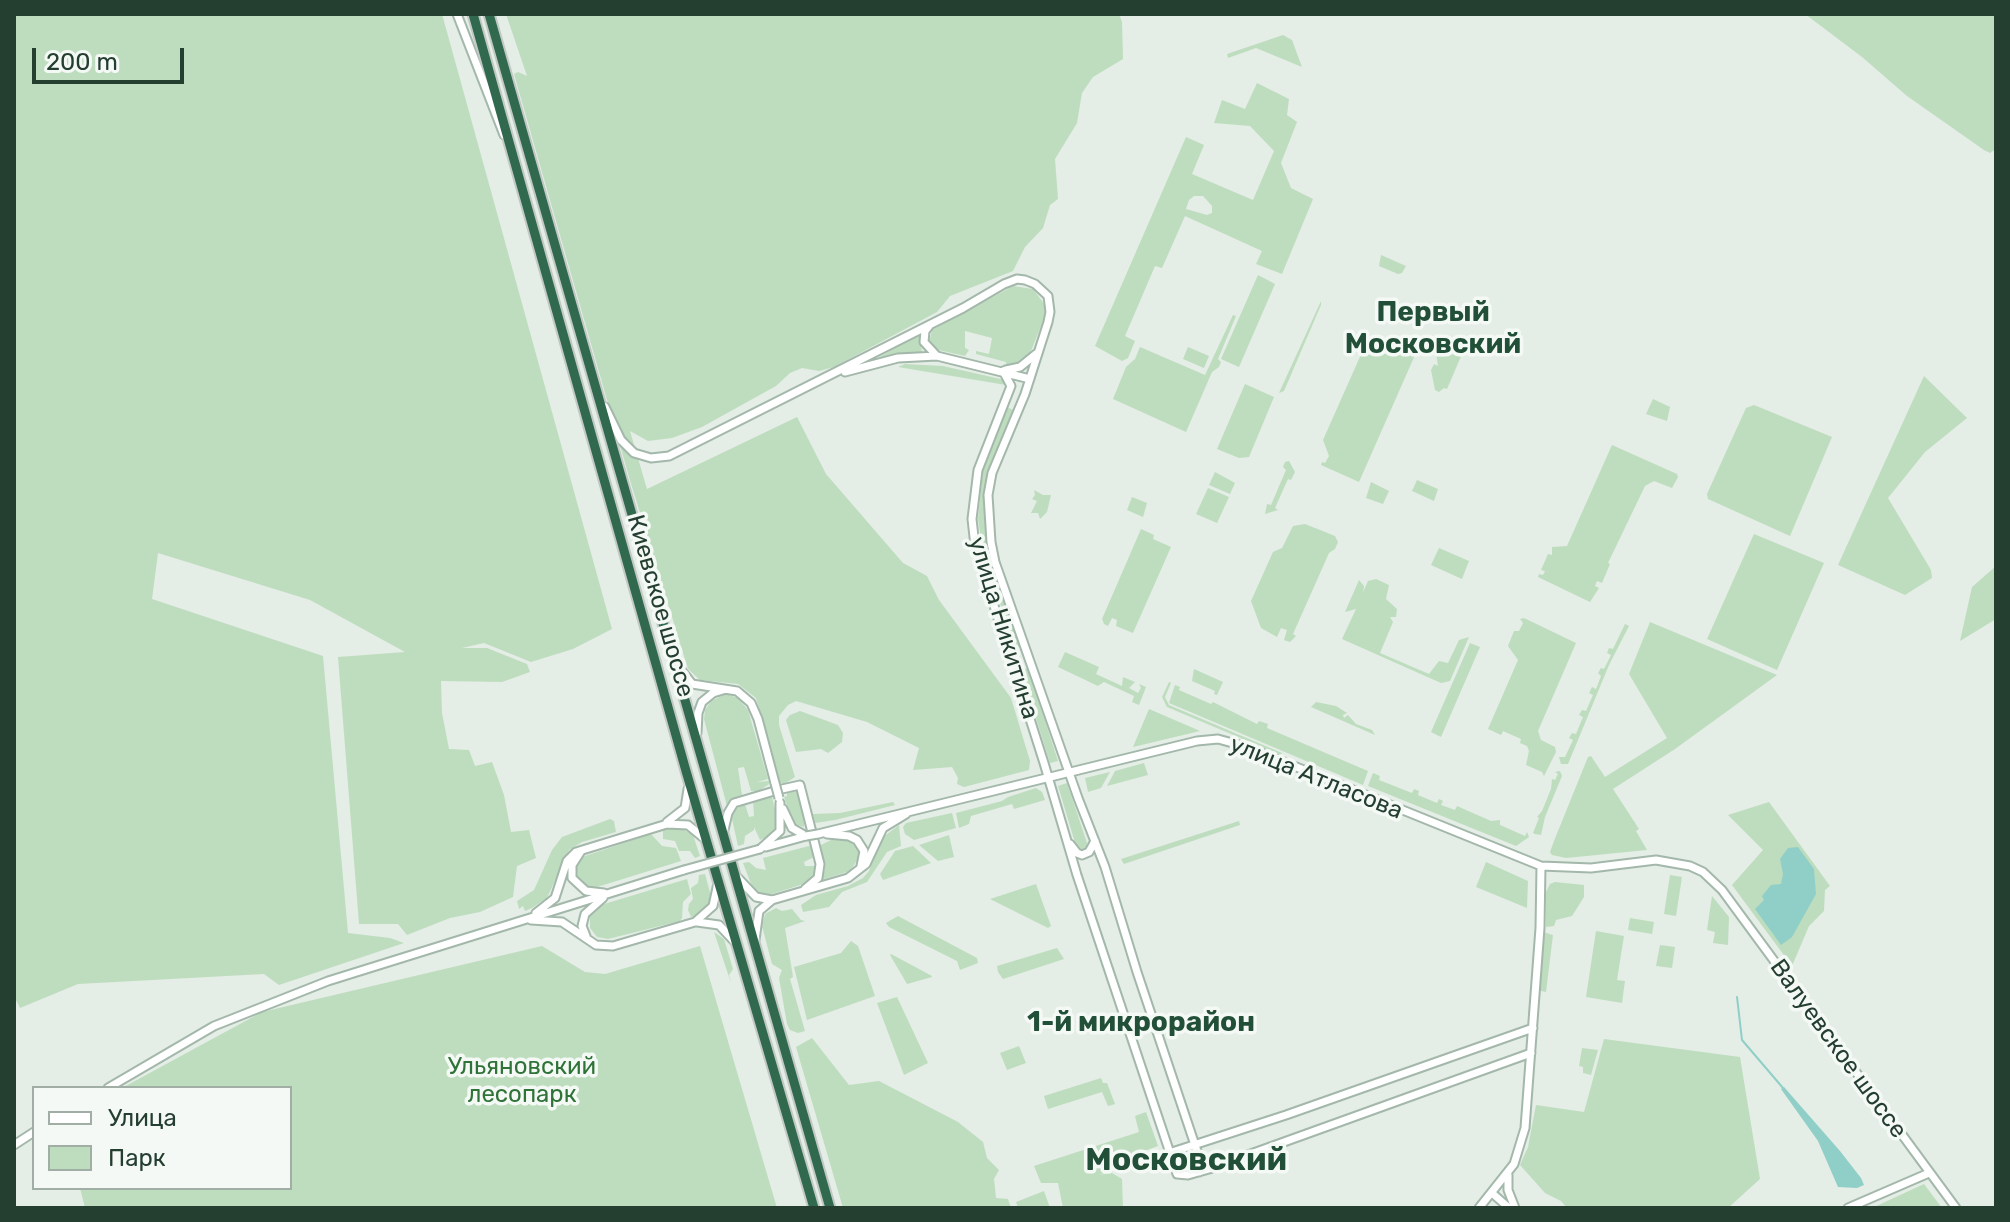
<!DOCTYPE html>
<html>
<head>
<meta charset="utf-8">
<style>
	body { margin:0 }
	#map { position:relative; width:2010px; height:1222px; overflow:hidden; background:#e4ede6; font-family:Rubik,sans-serif }
	canvas { display:block }
	.frame { position:absolute; inset:0; border:16px solid #243e30; pointer-events:none }
	.legend { position:absolute; left:32px; top:1086px; width:260px; height:104px; box-sizing:border-box; background:#f4f9f5; border:2px solid #a1aea6; margin:0; padding:10px 14px; list-style:none; font-size:24px; color:#243e30 }
	.legend li { display:flex; align-items:center; gap:16px; height:40px }
	.legend b { width:40px; border:2px solid #a1aea6 }
	.scale { position:absolute; left:32px; top:48px; width:152px; height:36px; box-sizing:border-box; border:4px solid #243e30; border-top:0; padding-left:10px; font-size:24px; line-height:28px; white-space:nowrap; color:#243e30; -webkit-text-stroke:6px #f4f9f5; paint-order:stroke }
</style>
</head>
<body>
<div id="map">
<canvas width="2010" height="1222"></canvas>
<div class="frame"></div>
<ul class="legend">
<li><b style="height:10px;background:#fff"></b>Улица</li>
<li><b style="height:22px;background:#beddbe"></b>Парк</li>
</ul>
<div class="scale">200 m</div>
</div>
<script>
const context = document.querySelector('canvas').getContext('2d');
context.lineJoin = 'round';
function paint(path, color) { context.fillStyle = color; context.fill(path, 'evenodd'); }
const toPath = rows => new Path2D(rows.map(r => 'M' + r).join(''));
function strokePath(path, color, width, dash) { context.strokeStyle = color; context.lineWidth = width; context.lineCap = dash ? 'butt' : 'round'; context.setLineDash(dash || []); context.stroke(path); }
function drawText(font, color, halo, rows, align = 'center') {
  context.font = font + ' Rubik,sans-serif'; context.lineWidth = 7; context.setLineDash([]); context.textBaseline = 'middle'; context.strokeStyle = halo; context.fillStyle = color; for (const [text, x, y, turn = 0] of rows) {
    context.save(); context.translate(x, y); context.rotate((+turn || 0) * Math.PI / 180); context.textAlign = isNaN(turn) ? turn : align; if (halo) context.strokeText(text, 0, 0); context.fillText(text, 0, 0); context.restore();
  }
}
paint(toPath([
	[14,14,442,14,612,629,573,649,531,662,484,643,462,648,487,648,527,664,530,672,502,682,441,681,442,713,449,749,469,750,475,766,492,762,504,795,511,832,529,830,536,858,517,866,513,897,480,912,450,918,407,935,398,924,359,924,338,657,405,652,310,600,158,553,152,599,323,656,348,933,390,938,404,943,279,985,264,974,78,984,20,1008,14,996],
	[506,14,1119,14,1122,22,1123,59,1093,77,1082,93,1077,123,1055,159,1058,199,1050,205,1043,228,1025,247,1013,271,950,296,937,312,834,367,819,371,802,368,790,373,776,386,702,427,672,438,648,441,630,431,647,489,797,417,826,474,903,563,927,576,939,600,1011,698,1030,761,1029,770,964,787,957,784,958,778,952,767,913,770,919,748,867,722,796,701,788,705,779,716,779,725,795,777,784,784,780,782,756,698,738,684,700,680,688,669,629,477,514,74,518,72,527,76],
	[1805,14,1996,14,1996,149,1990,153,1984,150,1907,96,1862,57],
	[1283,35,1292,40,1302,67,1256,48,1228,58,1227,54],
	[1257,83,1289,99,1287,115,1297,122,1281,163,1291,188,1313,199,1282,274,1256,264,1262,251,1185,216,1162,268,1155,266,1125,336,1135,341,1128,358,1122,361,1095,346,1186,137,1204,145,1192,174,1253,200,1274,151,1250,126,1214,123,1222,100,1245,109],
	[1194,196,1203,196,1212,206,1212,213,1207,215,1186,209,1189,200],
	[1381,255,1406,266,1402,273,1398,274,1379,266],
	[1258,275,1275,284,1239,367,1221,359],
	[1013,286,1033,289,1045,305,1045,316,1027,361,1013,367,1006,366,1006,362,976,354,976,351,989,354,992,338,965,331,965,348,969,350,965,356,934,349,929,343,932,330],
	[1321,301,1321,305,1284,391,1279,393],
	[1233,315,1236,316,1218,359,1221,362,1219,367,1212,372,1186,432,1113,399,1126,367,1135,359,1140,347,1205,375],
	[920,334,922,354,867,364],
	[1386,342,1415,355,1359,482,1321,465,1322,462,1325,463,1329,456,1323,440,1363,350],
	[1188,347,1209,356,1204,368,1183,359],
	[1443,351,1462,354,1447,389,1444,388,1439,392,1435,390,1431,370,1434,364,1438,366,1436,353],
	[905,364,943,366,1005,380,1006,385,898,367],
	[1924,376,1967,418,1925,452,1888,498,1931,570,1932,578,1905,595,1838,565],
	[1245,384,1274,397,1249,457,1239,458,1217,449],
	[1653,399,1670,407,1667,421,1646,414],
	[1754,405,1832,437,1790,536,1708,499,1707,494,1746,408],
	[1007,407,1013,410,988,472,984,518,993,565,1021,646,1015,648,983,553,978,519,983,471],
	[1612,445,1677,474,1678,477,1672,488,1654,481,1645,486,1608,563,1610,564,1602,583,1597,581,1595,586,1599,588,1590,602,1538,577,1539,574,1543,575,1545,571,1541,570,1548,554,1552,555,1552,547,1567,546],
	[1289,461,1295,472,1291,480,1288,479,1275,508,1278,510,1265,514,1267,504,1271,505,1286,470,1283,467,1285,462],
	[1215,472,1235,483,1230,494,1209,485],
	[1417,480,1438,489,1434,501,1412,491],
	[1371,482,1389,491,1383,504,1366,498],
	[1208,488,1229,497,1217,523,1196,514],
	[1034,490,1043,495,1051,495,1047,512,1040,519,1038,513,1031,513,1037,501,1032,499,1035,495],
	[1132,497,1147,503,1143,517,1127,510],
	[1305,524,1335,536,1338,542,1335,549,1329,553,1293,634,1296,636,1290,642,1284,640,1287,630,1281,628,1277,637,1261,628,1251,601,1273,552,1282,548,1293,526],
	[1141,529,1154,535,1153,539,1171,547,1133,633,1116,626,1117,620,1112,618,1108,626,1104,624,1102,619],
	[1754,534,1824,563,1777,670,1707,639],
	[1439,548,1469,561,1462,579,1431,565],
	[1996,566,1996,619,1960,641,1972,587],
	[1376,579,1389,585,1386,599,1397,609,1396,617,1390,617,1393,622,1380,653,1429,674,1439,661,1448,663,1459,640,1469,637,1450,681,1441,683,1342,639,1356,609,1345,612,1359,580,1364,586,1363,592,1368,581],
	[1524,618,1576,643,1538,731,1541,740,1555,747,1556,752,1544,776,1542,772,1526,765,1529,751,1527,746,1520,743,1521,739,1503,731,1501,735,1488,729,1518,660,1508,646,1514,631,1519,631,1523,623,1520,619],
	[1650,622,1777,675,1675,749,1613,789,1639,829,1636,831,1647,850,1566,858,1552,855,1550,852,1554,841,1588,757,1591,756,1605,777,1667,738,1629,674],
	[1625,624,1629,626,1609,665,1568,764,1561,764,1559,757,1565,757,1573,740,1569,738,1572,733,1576,734,1583,717,1579,715,1582,710,1586,711,1593,695,1589,693,1592,687,1596,689,1601,676,1598,673,1601,668,1604,669,1611,655,1607,653,1609,648,1613,649],
	[1470,643,1480,647,1441,737,1431,732],
	[1065,652,1099,667,1096,674,1122,686,1123,677,1135,682,1129,688,1138,693,1141,688,1139,684,1146,687,1139,705,1132,702,1134,696,1104,682,1098,686,1058,667],
	[1028,668,1058,761,1050,763,1021,670],
	[1194,669,1223,682,1217,695,1214,694,1215,691,1192,681],
	[1169,682,1171,683,1165,697,1169,705,1282,753,1281,755,1167,707,1162,697],
	[1175,685,1180,687,1179,690,1211,704,1213,702,1257,724,1259,721,1268,724,1267,728,1368,771,1363,785,1169,703],
	[726,694,738,698,748,710,768,779,757,782,769,781,769,784,759,791,751,791,744,767,738,768,742,795,727,806,704,719,705,710,711,701],
	[1316,702,1336,706,1347,713,1343,715,1344,718,1348,715,1356,724,1372,730,1375,735,1311,707],
	[1149,709,1200,731,1133,747],
	[800,711,838,725,843,733,842,742,828,753,821,749,796,752,786,720,790,715],
	[1144,763,1148,775,1107,786,1115,771],
	[1560,771,1562,776,1545,817,1541,835,1535,834,1533,833,1539,818,1537,817,1542,811,1551,789,1552,779,1555,780,1558,774,1555,772],
	[1110,772,1101,788,1088,792,1085,778],
	[1373,773,1380,776,1379,780,1412,793,1414,789,1419,791,1418,795,1437,803,1439,799,1443,801,1441,805,1455,810,1457,806,1491,821,1500,820,1500,825,1525,836,1527,832,1529,837,1516,846,1368,786],
	[1067,783,1087,843,1085,851,1079,850,1076,846,1058,786],
	[1036,788,1042,792,1045,800,1014,809,1012,804,971,816,969,824,959,828,956,813,1002,801,1008,797],
	[797,791,804,813,804,827,794,824,784,797,787,796,787,793],
	[772,797,778,823,776,829,773,834,760,840,754,827,754,830,745,836,744,844,738,846,732,819,734,810,745,804,749,817,754,816,753,801],
	[893,802,895,805,835,820,815,823,813,814,840,813],
	[1769,802,1830,886,1825,890,1824,911,1809,926,1792,966,1732,885,1763,850,1728,815],
	[952,813,956,828,914,840,905,834,903,827,906,823],
	[610,819,614,821,616,832,582,842,569,850,547,898,532,908,525,911,523,906,519,909,517,901,534,890,552,850,562,837],
	[1239,821,1240,825,1124,864,1121,859],
	[899,825,901,846,887,852,867,882,842,892,829,907,803,912,801,905,816,895,848,886,863,878,869,871,882,838],
	[679,827,693,835,700,856,695,858,690,851,679,851,675,841,663,839,663,830],
	[651,834,662,846,676,848,681,861,594,888,587,887,576,878,574,869,582,857],
	[949,835,954,857,938,861,919,845],
	[831,840,849,840,859,850,860,856,850,871,821,880,825,869,819,843,821,845],
	[809,846,813,847,814,857,804,862,805,866,817,866,810,882,772,894,763,895,753,889,743,863,749,862,756,868,766,870,763,858],
	[913,846,931,863,883,880,880,874,895,851],
	[1486,862,1528,881,1527,908,1476,887],
	[705,874,711,896,710,903,703,913,691,917,688,910,689,904,693,899,691,888,698,883,699,875],
	[1670,875,1682,877,1676,916,1664,914],
	[687,879,691,894,683,902,682,918,680,921,608,939,597,937,590,928,590,915,601,905],
	[1555,882,1584,885,1584,897,1572,916,1556,920,1554,926,1546,927,1546,892,1550,884],
	[1036,884,1051,926,1048,928,990,899],
	[1712,896,1729,917,1728,945,1713,943,1715,932,1707,930],
	[776,908,782,911,792,909,801,920,805,921,785,928,793,977,790,979,805,1031,798,1033,790,1030,787,1024,779,978,782,970,772,964,762,926,765,914],
	[898,916,977,958,978,963,960,970,957,961,889,927,886,923],
	[1630,918,1654,922,1652,934,1628,930],
	[1596,931,1624,936,1617,980,1625,981,1622,1003,1586,997],
	[714,932,724,939,733,969,729,975,731,983],
	[1543,932,1553,935,1546,992,1537,990],
	[851,941,858,946,875,996,807,1020,794,967,841,953],
	[1660,945,1675,947,1672,968,1656,966],
	[542,946,585,972,605,974,700,946,777,1208,85,1208,80,1188,290,1188,290,1088,122,1088,262,1012],
	[1057,948,1064,959,1003,979,998,972,997,966],
	[891,954,932,976,932,977,907,984,890,955],
	[897,997,928,1063,904,1075,877,1003],
	[812,1038,849,1085,879,1081,958,1122,983,1142,987,1158,999,1170,994,1179,996,1198,1008,1199,1011,1208,843,1208,796,1047],
	[1604,1039,1740,1057,1760,1179,1728,1208,1567,1208,1561,1201,1545,1193,1520,1165,1528,1147,1536,1105,1584,1112],
	[1019,1046,1026,1063,1007,1070,1000,1053],
	[1582,1048,1598,1050,1591,1075,1583,1073,1583,1067,1579,1066],
	[1101,1078,1103,1083,1107,1083,1115,1104,1108,1106,1102,1092,1048,1109,1044,1096],
	[1146,1112,1158,1146,1117,1161,1113,1171,1098,1175,1112,1173,1122,1179,1123,1208,1063,1208,1058,1183,1041,1183,1034,1166,1139,1132,1135,1116],
	'1176 1162a10 10 0 1 1 20 0a10 10 0 1 1-20 0Z',
	[1924,1184,1942,1208,1872,1208],
	[1044,1191,1050,1208,1018,1208,1016,1202]
]), '#beddbe');
paint(toPath([
	[1798,847,1814,869,1816,894,1792,937,1781,945,1755,909,1764,900,1762,896,1771,885,1781,884,1783,874,1780,859,1788,848],
	[1784,1087,1840,1151,1861,1178,1864,1185,1857,1188,1838,1187,1818,1141,1781,1089]
]), '#8fcfc7');
strokePath(toPath([
	[1737,997,1742,1040,1783,1088]
]), '#8fcfc7', 2);
const secondary = toPath([
	[457,14,504,135],
	[929,326,925,331,924,342,936,355],
	[1006,370,1020,367,1036,354],
	[1003,371,1011,386,978,470,972,519,975,546,1044,763,1077,875,1177,1174,1188,1175,1209,1169,1531,1053],
	[845,372,898,358,937,356,1030,379],
	[605,407,621,440,634,453,651,458,669,456,963,308,1004,284,1017,279,1025,280,1035,284,1048,296,1050,312,1048,322,1025,394,992,473,988,495,991,542,995,562,1078,798,1105,867,1137,972,1199,1157,1199,1172],
	[678,666,692,684,737,691,751,703,758,719,775,783],
	[697,733,698,713,702,702,713,693,723,690],
	[782,789,800,785,820,864,818,878,805,889],
	[783,809,792,828,806,836],
	[667,822,685,808,688,789],
	[724,830,728,813,734,803,771,792],
	[818,834,1197,741,1218,739,1247,747,1541,866,1591,868,1656,860,1690,866,1703,872,1722,890,1956,1208],
	[827,834,849,836,857,840,864,851,861,866],
	[1070,844,1077,853,1082,855,1089,852,1095,841],
	[766,847,806,836],
	[760,849,780,831,780,803],
	[581,851,572,865,572,878,586,891,604,893],
	[738,878,756,897,772,900,848,878,866,864,883,828,906,814],
	[536,913,555,898,567,861,576,852,667,824,688,825,705,839],
	[531,920,562,922,596,945,613,946,695,922,713,906,718,883],
	[697,922,719,925,734,941],
	[586,936,582,926,585,914,603,898],
	[755,940,759,911,772,900],
	[108,1088,214,1026,328,981,684,870],
	[14,1145,34,1132],
	[1169,1153,1286,1115,1533,1028],
	[1508,1175,1508,1190,1515,1208],
	[1492,1193,1509,1208],
	[1479,1208,1514,1164,1525,1128,1540,928,1541,866],
	[1848,1208,1929,1173]
]);
const highway = toPath([
	[473,14,686,771,814,1208],
	[489,14,830,1208]
]);
strokePath(secondary, '#a3b8ab', 11);
strokePath(highway, '#c2c9c5', 13);
strokePath(secondary, '#fff', 7);
strokePath(highway, '#31694e', 9);
const secondaryBridge = toPath([
	[775,783,779,798],
	[806,836,818,834],
	[684,870,760,849]
]);
strokePath(secondaryBridge, '#a3b8ab', 11, []);
strokePath(secondaryBridge, '#fff', 7);
drawText('24px', '#243e30', '#f4f9f5', [
	["Киевское шоссе",660,606,74],
	["улица Никитина",1003,628,73],
	["улица Атласова",1316,778,22],
	["Валуевское шоссе",1838,1049,54]
]);
drawText('24px', '#307338', '#f4f9f5', [
	["Ульяновский",522,1067],
	["лесопарк",522,1095]
]);
drawText('bold 28px', '#214f37', '#f4f9f5', [
	["Первый",1433,313],
	["Московский",1433,345],
	["1-й микрорайон",1141,1023]
]);
drawText('bold 32px', '#214f37', '#f4f9f5', [
	["Московский",1186,1161]
]);
</script>
</body>
</html>
